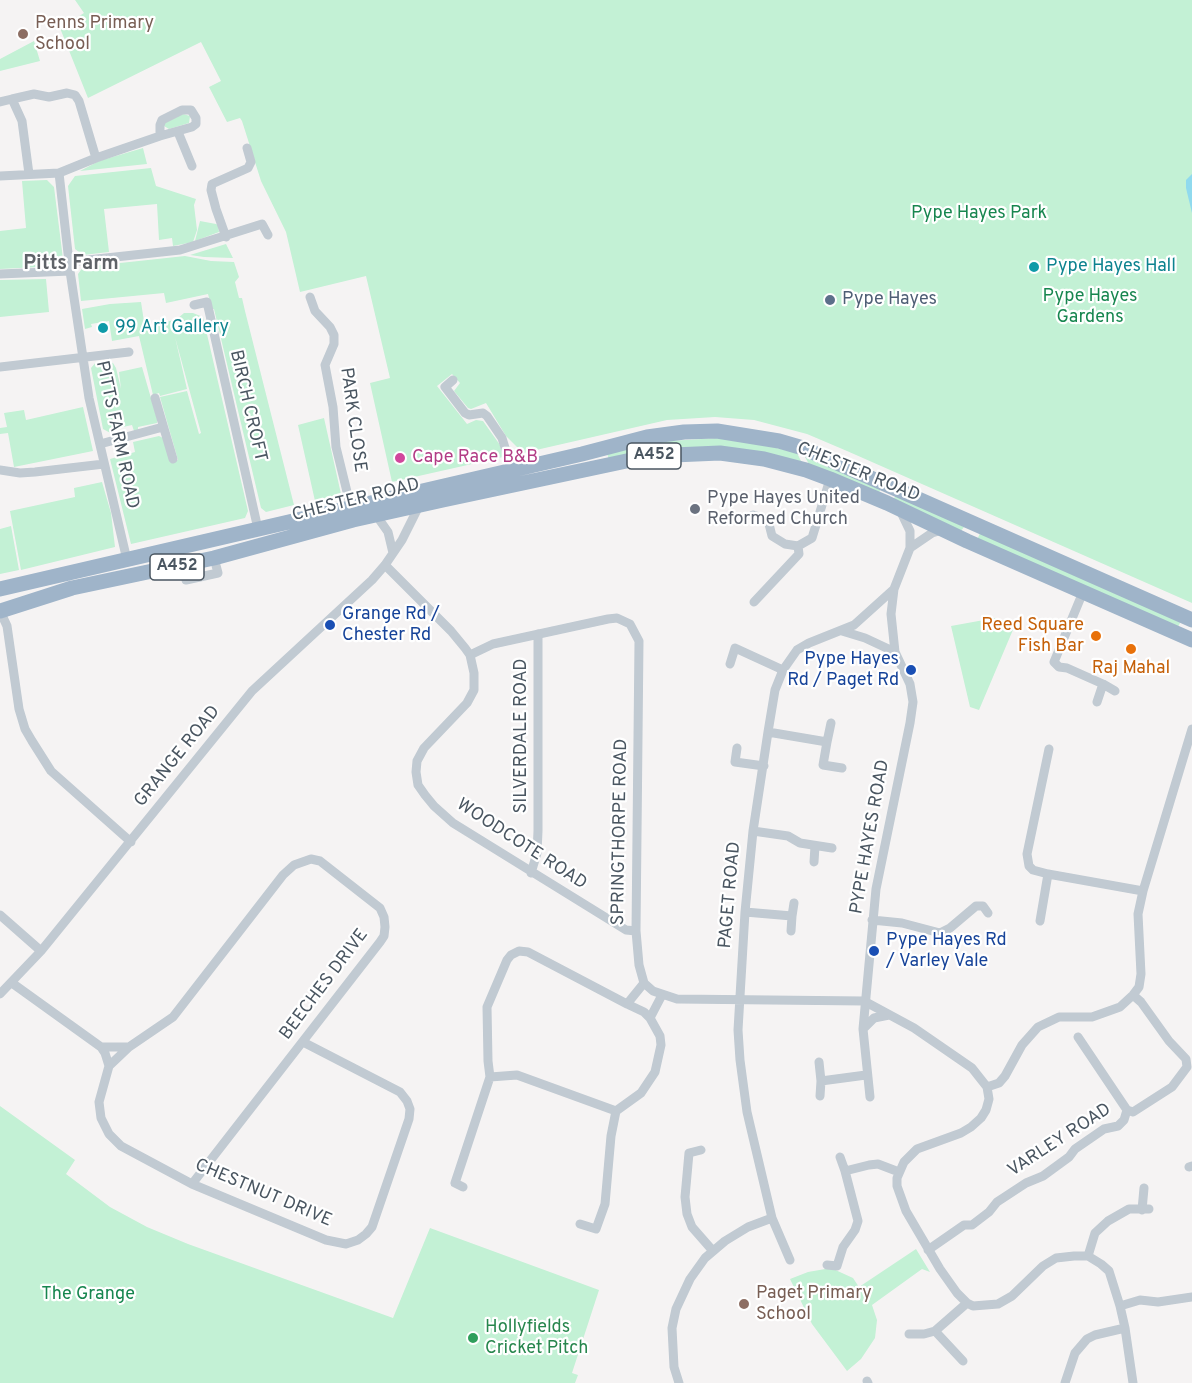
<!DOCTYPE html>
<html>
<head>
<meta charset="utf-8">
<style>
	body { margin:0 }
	canvas { display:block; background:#f5f3f3 }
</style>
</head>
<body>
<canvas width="1192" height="1383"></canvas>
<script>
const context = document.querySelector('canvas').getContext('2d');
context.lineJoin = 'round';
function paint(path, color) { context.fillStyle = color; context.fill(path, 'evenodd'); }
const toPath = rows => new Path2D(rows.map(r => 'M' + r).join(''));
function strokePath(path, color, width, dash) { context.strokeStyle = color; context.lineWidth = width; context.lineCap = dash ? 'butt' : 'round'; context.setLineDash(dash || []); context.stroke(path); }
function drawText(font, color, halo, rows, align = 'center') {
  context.font = font + ' Overpass,sans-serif'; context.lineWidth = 4.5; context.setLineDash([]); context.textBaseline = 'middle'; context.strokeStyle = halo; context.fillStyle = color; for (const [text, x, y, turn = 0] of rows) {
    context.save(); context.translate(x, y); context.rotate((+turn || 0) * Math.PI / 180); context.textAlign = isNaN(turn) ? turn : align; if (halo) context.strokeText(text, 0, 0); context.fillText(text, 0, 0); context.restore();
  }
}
paint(toPath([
	[75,0,1192,0,1192,603,847,451,807,434,754,420,715,417,667,420,523,453,506,436,486,403,471,409,468,408,454,391,460,383,452,374,437,386,467,424,476,420,483,421,500,445,503,457,392,482,370,383,390,378,366,276,300,292,286,232,261,181,242,121,240,118,227,122,209,87,221,81,201,42,88,98,60,28,84,13],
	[34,41,40,61,0,71,0,74,0,59],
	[183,114,190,116,189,123,169,129,164,126,164,122],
	[143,148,147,164,80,171,99,161],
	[151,168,156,186,196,199,194,205,197,230,193,242,173,246,172,238,159,240,157,204,104,209,109,252,83,255,75,249,68,186,75,176],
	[47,180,54,187,63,259,58,266,0,269,0,231,26,228,22,181],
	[200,221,216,224,218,225,219,232,195,241],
	[226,244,233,258,204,257,190,255],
	[185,256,211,261,234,262,239,277,235,282,239,298,242,298,245,311,294,505,266,512,261,508,214,309,212,309,208,294,166,303,164,293,81,301,78,274,83,267],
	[46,279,49,312,0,317,0,280],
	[141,302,145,328,177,319,184,313,193,313,203,317,248,511,245,518,131,544,110,459,135,452,133,442,159,436,163,438,172,461,178,460,160,397,187,391,199,434,201,433,175,337,187,389,160,396,159,393,153,395,139,336,112,341,109,321,91,324,92,327,85,329,82,309,110,304],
	[105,361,113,363,116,368,121,389,119,372,142,367,157,419,157,423,138,427,138,430,134,431,132,425,114,429,116,436,103,429,91,368,96,362],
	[83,407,93,451,14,467,8,433,0,434,0,428,7,427,4,413,24,410,26,420],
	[324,418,341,494,315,501,298,425],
	[719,438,744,440,797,453,802,463,752,451,609,460,607,453,651,442],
	[805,457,881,488,879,493,810,466],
	[102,482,111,513,115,547,21,570,10,511,75,497,74,488],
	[896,494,964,527,961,531,893,501],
	[11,526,19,570,0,574,0,529],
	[981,531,1181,621,1177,629,977,540],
	[995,618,1015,625,979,710,970,707,951,626],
	[0,1106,75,1160,66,1174,110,1207,147,1227,188,1244,393,1318,430,1228,599,1290,572,1373,578,1375,575,1383,0,1383],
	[916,1249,930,1272,922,1269,872,1305,877,1320,875,1338,861,1359,847,1371,812,1324,790,1279,808,1272,831,1268,853,1278,859,1287]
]), '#c3f1d5');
paint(toPath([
	[1192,174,1192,213,1186,188,1186,180]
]), '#90daee');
strokePath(toPath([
	[0,102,12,99],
	[178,132,192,166],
	[59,173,70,271,89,398,127,560],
	[29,174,22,121,12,99,34,94,49,97,67,93,75,95,79,101,96,158],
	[0,176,59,173,96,158,160,136,160,125,162,120,182,110,191,110,196,118,196,124,192,127,160,136],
	[226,237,216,209,211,190,212,184,248,168,251,162,247,148],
	[69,262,180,250,262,224,268,235],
	[0,274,70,271],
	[310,297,315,311,330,327,334,335,334,344,325,365,333,407,336,447,352,512],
	[194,305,207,302,258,529],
	[0,367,129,352],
	[453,380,445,387,465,413,469,415,483,413,487,416,502,438,512,470],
	[155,398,173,459],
	[100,444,163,427],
	[0,470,20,473,35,472,104,464],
	[376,515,388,532,393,553],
	[753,515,768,520,772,536,785,544,798,546],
	[910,548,932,533,942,530],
	[385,565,451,631,465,648,470,655,474,673,474,690,467,703,424,748,417,761,416,772,418,785,425,795,434,806,453,823,626,930,636,931],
	[182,566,186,580,218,573,214,558],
	[1083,592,1054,662,1059,667,1067,668,1103,684,1097,702],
	[754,602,799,554,798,546,812,538,830,479],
	[0,611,7,626,19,709,25,729,32,741,51,771,131,842],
	[842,631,865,638,895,652],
	[470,655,493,644,608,619,617,618,630,624,639,641,636,931,639,965,644,983,653,991,677,999,864,1001,914,1028,972,1068,987,1087,989,1099,986,1110,981,1118,971,1127,961,1133,917,1149,904,1162,897,1178,897,1186,906,1211,940,1269,957,1293,967,1303,973,1306,998,1304,1012,1296,1043,1266,1056,1258,1074,1256,1088,1256,1101,1264,1109,1271,1120,1306,1125,1328,1133,1383],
	[730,664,735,648,783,670],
	[1103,684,1115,691],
	[768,732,827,742,831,723],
	[827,742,823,765,842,768],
	[737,748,735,762,764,766],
	[1049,749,1027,854,1029,866,1033,870,1048,874,1143,891],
	[753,831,788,836,800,843,832,848],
	[814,862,815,846],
	[531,873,537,853,538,831,538,634],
	[745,912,792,916,794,903],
	[0,915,41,951],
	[872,920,902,923,940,933,950,928,976,906,983,906,988,913],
	[1040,921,1048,874],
	[791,931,792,916],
	[12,983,101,1047,105,1053,109,1066],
	[0,994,41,951,252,691,372,580,385,565,402,540,419,506],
	[627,1004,644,1012,650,1018],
	[863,1029,874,1018,889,1015],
	[1078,1037,1127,1110],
	[101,1047,129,1047,173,1017,283,875,294,865,311,859,320,861,380,908,384,917,385,927,384,936,380,942,192,1184],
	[129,1047,109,1066,99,1102,101,1118,109,1134,121,1146,192,1184,326,1240,346,1244,358,1240,366,1234,372,1227,409,1119,410,1109,407,1101,400,1092,303,1042],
	[819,1062,821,1081],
	[490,1077,517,1075,616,1111],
	[987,1087,999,1083,1005,1076,1022,1045,1038,1027,1059,1017,1092,1017,1120,1007,1133,995,1139,987,1141,974,1138,914,1143,891,1192,729],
	[820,1096,821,1081,866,1075],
	[870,1097,863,1029,876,889,910,723,913,702,910,684,895,652,891,614,894,589,910,548,910,531,899,508],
	[1127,1110,1133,1112,1172,1087,1187,1067,1186,1059,1169,1041,1141,1002,1133,995],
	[701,1150,689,1153,685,1197,687,1214,692,1227,713,1251],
	[840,1157,845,1171],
	[1189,1167,1192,1166],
	[463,1187,455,1183,490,1077,488,1061,487,1007,507,960,511,955,519,951,528,952,627,1004,644,983],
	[1142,1210,1144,1188],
	[580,1224,596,1229,605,1204,611,1136,616,1111,641,1093,655,1072,661,1045,660,1036,650,1018,662,995],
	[928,1250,964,1225,972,1225,989,1212,997,1202,1026,1183,1043,1176,1069,1157,1075,1149,1104,1129,1118,1126,1124,1120,1127,1110],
	[1088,1256,1095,1233,1108,1221,1129,1209,1149,1209],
	[790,1260,772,1218,747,1112,740,1060,738,1030,745,912,753,831,768,732,775,690,783,670,797,650,809,643,854,625,894,589],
	[827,1265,837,1266,843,1247,855,1230,858,1221,845,1171,869,1165,878,1164,899,1172],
	[1120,1306,1140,1300,1158,1302,1192,1297],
	[935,1331,963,1361],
	[909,1334,924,1334,935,1331,967,1303],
	[867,1381,868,1383],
	[679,1383,674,1367,672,1328,676,1309,690,1279,705,1258,725,1241,748,1227,772,1218],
	[1065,1383,1075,1353,1087,1339,1095,1335,1125,1328]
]), '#c1cad2', 9);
strokePath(toPath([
	[0,589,582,454,647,437,684,432,717,431,779,441,803,448,1192,620],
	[0,611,72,588,214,558,353,520,443,500,650,456,720,453,764,459,806,470,830,479,887,503,967,541,1192,640]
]), '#9fb4c9', 15);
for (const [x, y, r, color] of [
	[23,34,6,"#8d6e63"],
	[1034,267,6,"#0f9aa8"],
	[830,300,6,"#5c6f8a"],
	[103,328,6,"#0f9aa8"],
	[400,458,6,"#d1479c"],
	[695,509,6,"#6b7280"],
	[330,625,6,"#1a4fb4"],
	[1096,636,6,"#e8710a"],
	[1131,649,6,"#e8710a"],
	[911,670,6,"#1a4fb4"],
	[874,951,6,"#1a4fb4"],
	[744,1304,6,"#8d6e63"],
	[473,1338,6,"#2e9e5b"]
]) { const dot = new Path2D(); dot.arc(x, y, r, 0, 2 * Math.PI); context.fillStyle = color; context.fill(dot); strokePath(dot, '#fff', 2); }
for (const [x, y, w] of [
	[654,456,54],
	[177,567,54]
]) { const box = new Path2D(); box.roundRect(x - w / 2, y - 13, w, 26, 4.5); context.fillStyle = '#fff'; context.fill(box); strokePath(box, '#4a5661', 1.5); }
drawText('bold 16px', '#4a5661', null, [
	["A452",654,456],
	["A452",177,567]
]);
drawText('18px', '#785e54', '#fff', [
	["Penns Primary",35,24],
	["School",35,45],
	["Paget Primary",756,1294],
	["School",756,1315]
], 'left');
drawText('18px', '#17864f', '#fff', [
	["Pype Hayes Park",979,214],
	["Pype Hayes",1090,297],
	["Gardens",1090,318],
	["The Grange",88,1295]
]);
drawText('18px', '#0d838f', '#fff', [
	["Pype Hayes Hall",1046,267],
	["99 Art Gallery",115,328]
], 'left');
drawText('18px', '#4e5e75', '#fff', [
	["Pype Hayes",842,300]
], 'left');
drawText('18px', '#4a5661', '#fff', [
	["BIRCH CROFT",247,406,77],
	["PARK CLOSE",352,420,82],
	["PITTS FARM ROAD",116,435,78],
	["CHESTER ROAD",858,473,22],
	["CHESTER ROAD",356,501,-14],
	["SILVERDALE ROAD",522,736,-90],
	["GRANGE ROAD",178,757,-51],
	["SPRINGTHORPE ROAD",621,832,-89],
	["PYPE HAYES ROAD",871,837,-80],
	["WOODCOTE ROAD",521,845,33],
	["PAGET ROAD",731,895,-85],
	["BEECHES DRIVE",325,985,-53],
	["VARLEY ROAD",1060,1141,-33],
	["CHESTNUT DRIVE",263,1194,23]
]);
drawText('18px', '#b23c85', '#fff', [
	["Cape Race B&B",412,458]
], 'left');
drawText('18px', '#5b616d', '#fff', [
	["Pype Hayes United",707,499],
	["Reformed Church",707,520]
], 'left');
drawText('18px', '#164399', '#fff', [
	["Grange Rd /",342,615],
	["Chester Rd",342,636],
	["Pype Hayes",899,660,"right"],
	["Rd / Paget Rd",899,681,"right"],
	["Pype Hayes Rd",886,941],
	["/ Varley Vale",886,962]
], 'left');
drawText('18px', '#c56008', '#fff', [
	["Reed Square",1084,626],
	["Fish Bar",1084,647],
	["Raj Mahal",1131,669,"center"]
], 'right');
drawText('18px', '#27864d', '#fff', [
	["Hollyfields",485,1328],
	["Cricket Pitch",485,1349]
], 'left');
drawText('bold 20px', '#5f6368', '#fff', [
	["Pitts Farm",71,265]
]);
</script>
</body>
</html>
